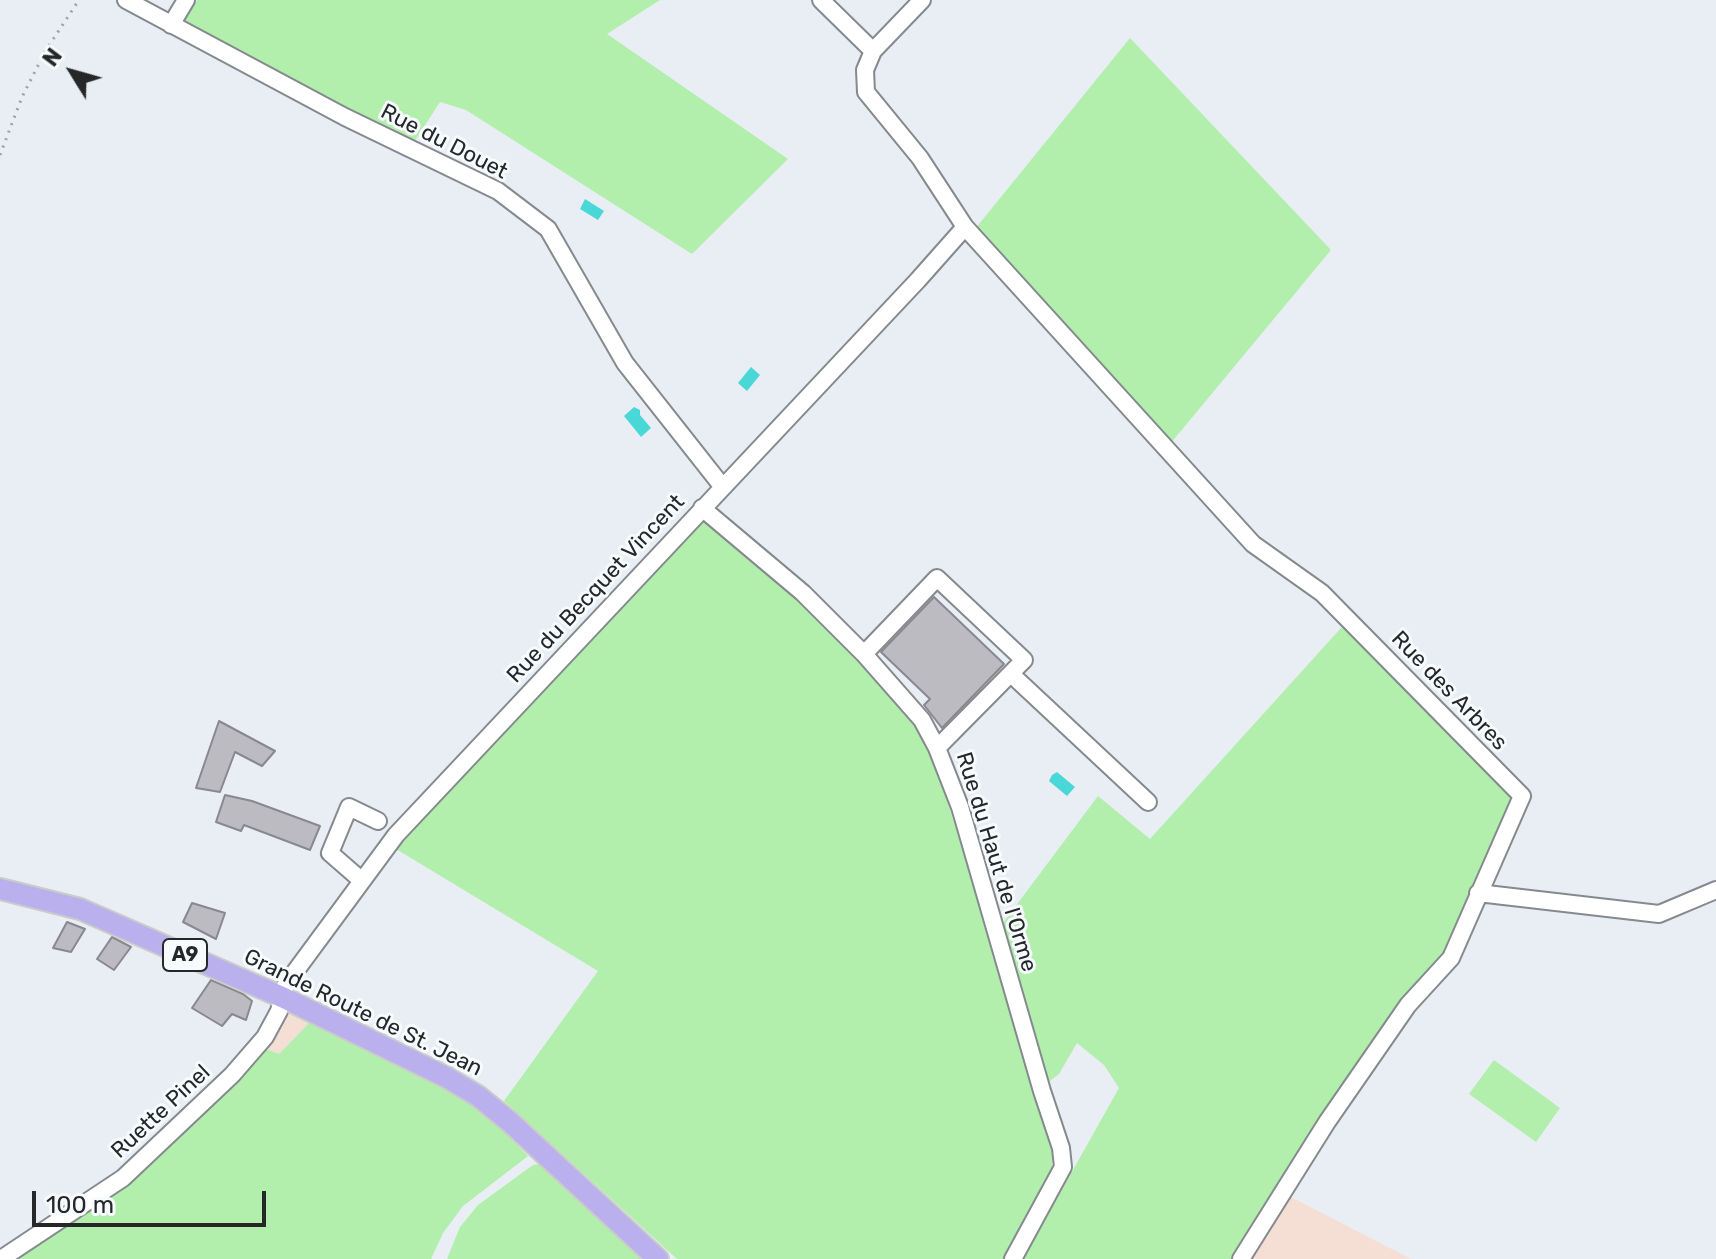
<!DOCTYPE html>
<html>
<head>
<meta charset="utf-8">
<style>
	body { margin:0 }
	#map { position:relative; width:1716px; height:1259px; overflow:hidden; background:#e8eef3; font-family:Rubik,sans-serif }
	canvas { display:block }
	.north { position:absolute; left:32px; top:32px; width:80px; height:80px; -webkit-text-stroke:6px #f7fbfe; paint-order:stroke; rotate:307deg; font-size:22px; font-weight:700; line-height:32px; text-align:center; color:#252729 }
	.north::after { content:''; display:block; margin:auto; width:28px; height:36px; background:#252729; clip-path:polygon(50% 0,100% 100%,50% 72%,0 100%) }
	.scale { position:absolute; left:32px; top:1191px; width:234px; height:36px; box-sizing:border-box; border:4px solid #252729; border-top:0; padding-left:10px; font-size:24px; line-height:28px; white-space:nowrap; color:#252729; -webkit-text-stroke:6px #f7fbfe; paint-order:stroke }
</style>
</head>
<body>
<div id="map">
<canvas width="1716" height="1259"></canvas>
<div class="north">N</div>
<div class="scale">100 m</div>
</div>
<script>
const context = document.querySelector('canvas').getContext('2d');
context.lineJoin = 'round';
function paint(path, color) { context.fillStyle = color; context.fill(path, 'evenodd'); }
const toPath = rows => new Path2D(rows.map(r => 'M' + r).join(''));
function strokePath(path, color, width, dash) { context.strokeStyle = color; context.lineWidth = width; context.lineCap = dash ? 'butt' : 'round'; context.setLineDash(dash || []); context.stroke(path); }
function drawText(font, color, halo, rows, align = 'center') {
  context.font = font + ' Rubik,sans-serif'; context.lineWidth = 6; context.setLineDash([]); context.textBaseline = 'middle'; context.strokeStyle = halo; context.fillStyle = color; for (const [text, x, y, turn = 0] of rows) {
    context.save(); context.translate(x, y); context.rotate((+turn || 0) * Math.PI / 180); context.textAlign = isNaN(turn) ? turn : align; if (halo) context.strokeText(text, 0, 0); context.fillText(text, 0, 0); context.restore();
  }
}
paint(toPath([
	[295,1014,310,1022,279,1054,266,1049,284,1016],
	[1287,1195,1411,1259,1248,1259]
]), '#f5ded3');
paint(toPath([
	[197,0,660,0,607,34,788,159,692,254,466,110,440,102,414,142,336,106,184,22],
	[1130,38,1331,250,1170,444,975,229],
	[701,520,782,580,859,656,911,719,934,759,1022,1038,1036,1101,1054,1152,1050,1179,1007,1259,677,1259,504,1101,598,971,396,849,437,799],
	[1341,628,1350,630,1506,789,1511,797,1447,954,1405,999,1267,1201,1234,1259,1023,1259,1119,1088,1104,1065,1077,1043,1059,1074,1046,1084,1003,923,1098,796,1150,839],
	[310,1022,439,1082,484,1111,528,1156,463,1206,443,1233,431,1259,11,1259,143,1170,236,1085,266,1049,279,1054],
	[1494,1060,1560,1108,1536,1142,1469,1094],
	[541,1164,642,1259,447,1259,460,1227,478,1205,533,1165]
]), '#b2eeac');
paint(toPath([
	[585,199,604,211,598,220,580,209],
	[751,367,760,375,747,391,738,383],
	[634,407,640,410,640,415,651,428,641,437,624,416],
	[1057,772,1075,787,1067,796,1049,781,1052,775]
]), '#49d7d7');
const building = toPath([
	[934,597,1004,664,942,728,924,705,930,699,881,652,934,597],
	[219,721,275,751,262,766,235,752,220,792,196,788,219,721],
	[225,795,252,801,320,826,310,850,244,825,241,831,216,822,225,795],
	[192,903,225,913,216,939,183,922,192,903],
	[67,922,85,929,71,952,53,948,67,922],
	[112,937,131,947,114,970,97,959,112,937],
	[211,980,243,994,252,1001,246,1020,232,1014,222,1026,192,1008,211,980]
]);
paint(building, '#bbbbc1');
strokePath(building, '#89888f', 2);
const minor = toPath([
	[126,0,345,117,498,191,548,229,625,363,722,486],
	[821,0,873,51],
	[922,0,873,51,865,70,866,92,920,158,965,227,1253,544,1322,593,1522,796,1451,958,1408,1005,1327,1122,1241,1259],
	[171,25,186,0],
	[702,508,803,593,864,654,922,720,937,748,960,807,1042,1091,1061,1148,1063,1167,1013,1259],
	[864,654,937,578,1024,660,937,748],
	[1011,674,1148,802],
	[361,880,330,853,349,807,378,821],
	[1478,893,1659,914,1716,890],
	[1,1259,123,1178,232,1075,265,1037,279,1011,286,984,396,835,918,280,965,227]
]);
const major = toPath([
	[0,889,80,909,282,997,446,1077,478,1096,510,1122,658,1259]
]);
strokePath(minor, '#848a8e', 20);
strokePath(major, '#cbcbcc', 24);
strokePath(toPath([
	[0,155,22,97,46,50,79,0]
]), '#9da2a5', 3, [2, 6]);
strokePath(minor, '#fff', 16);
strokePath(major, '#b9b0ed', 20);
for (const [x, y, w] of [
	[185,955,44]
]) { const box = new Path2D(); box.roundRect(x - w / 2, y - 16, w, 32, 6); context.fillStyle = '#f7fbfe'; context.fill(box); strokePath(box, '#252729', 2); }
drawText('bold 20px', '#252729', null, [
	["A9",185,955]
]);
drawText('22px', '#252729', '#f7fbfe', [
	["Rue du Douet",444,142,27],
	["Rue du Becquet Vincent",596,589,-47],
	["Rue des Arbres",1449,691,46],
	["Rue du Haut de l'Orme",996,862,73],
	["Grande Route de St. Jean",363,1013,26],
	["Ruette Pinel",161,1112,-43]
]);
</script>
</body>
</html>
